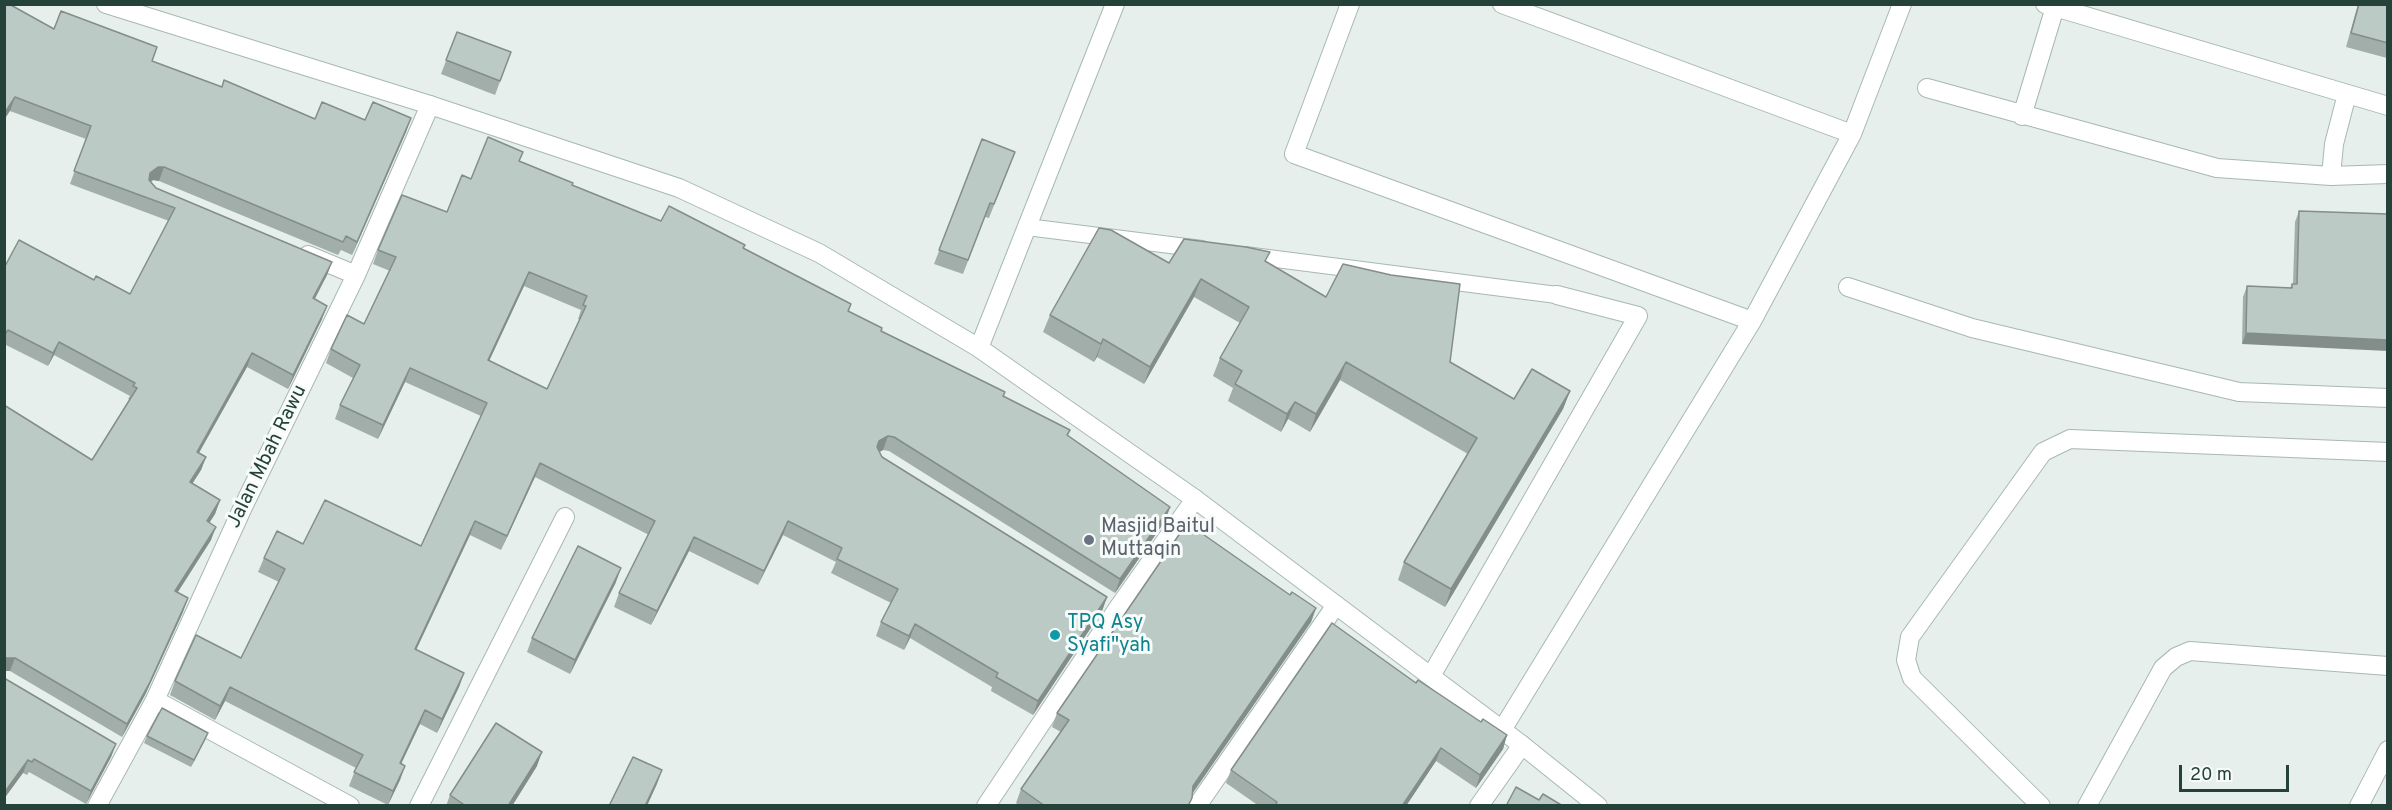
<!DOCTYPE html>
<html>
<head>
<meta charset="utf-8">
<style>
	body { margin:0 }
	#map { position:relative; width:2392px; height:810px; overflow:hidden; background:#e6efeb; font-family:Overpass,sans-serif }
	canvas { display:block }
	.frame { position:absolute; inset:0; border:6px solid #24423a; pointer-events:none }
	.scale { position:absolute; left:2179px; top:765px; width:110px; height:27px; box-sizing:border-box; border:3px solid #24423a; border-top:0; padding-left:8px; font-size:18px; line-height:21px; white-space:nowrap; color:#24423a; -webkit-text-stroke:4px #f7fbf9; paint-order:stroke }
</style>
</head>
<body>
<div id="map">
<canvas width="2392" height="810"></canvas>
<div class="frame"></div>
<div class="scale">20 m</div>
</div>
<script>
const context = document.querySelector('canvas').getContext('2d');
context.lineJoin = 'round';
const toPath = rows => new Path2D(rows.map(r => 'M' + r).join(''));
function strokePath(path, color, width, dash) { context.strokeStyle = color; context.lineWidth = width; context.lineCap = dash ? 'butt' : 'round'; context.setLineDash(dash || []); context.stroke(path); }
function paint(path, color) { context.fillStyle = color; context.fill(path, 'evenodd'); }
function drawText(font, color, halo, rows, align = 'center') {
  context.font = font + ' Overpass,sans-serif'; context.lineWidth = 6; context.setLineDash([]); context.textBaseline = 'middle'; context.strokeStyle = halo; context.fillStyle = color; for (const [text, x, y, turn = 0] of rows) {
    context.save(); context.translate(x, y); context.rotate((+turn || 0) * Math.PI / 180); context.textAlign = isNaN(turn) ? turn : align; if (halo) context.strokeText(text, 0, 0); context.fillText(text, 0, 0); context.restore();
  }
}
const service = toPath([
	[1027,227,1202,249],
	[1245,255,1557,295]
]);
const minor = toPath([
	[1350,4,1294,154,1752,321],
	[1502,4,1852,134],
	[2045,4,2388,106],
	[1927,88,2217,168,2331,176],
	[2347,94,2334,144,2331,176,2388,174],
	[2022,116,2055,7],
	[308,255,356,275],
	[1848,287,1972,328,2239,392,2388,398],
	[979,348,1115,4],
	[1431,676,1638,316,1557,295],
	[155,700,350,806],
	[1502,730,1752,321,1852,134,1902,4],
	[97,806,155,700,243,507,356,275,430,105],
	[419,806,565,517],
	[986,806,1118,608,1195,499],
	[1197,806,1336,605],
	[1479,806,1522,745],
	[2041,806,1912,678,1906,660,1910,637,2043,452,2070,439,2388,452],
	[2087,806,2163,668,2176,657,2190,651,2388,666],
	[2359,806,2388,750]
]);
const tertiary = toPath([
	[106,4,430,105,679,188,819,253,979,348,1195,499,1522,745,1598,806]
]);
strokePath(service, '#a8b8b2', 18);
strokePath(minor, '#a8b8b2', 20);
strokePath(tertiary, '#a8b8b2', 20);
strokePath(service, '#fff', 16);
strokePath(minor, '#fff', 18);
strokePath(tertiary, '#fff', 18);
paint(toPath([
	[4,4,54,29,152,61,222,87,315,119,365,120,411,118,406,132,352,255,341,250,338,255,159,181,153,180,151,182,156,188,332,262,327,275,315,299,322,319,288,389,247,367,199,453,206,457,201,470,192,484,220,500,215,514,209,523,211,540,178,592,183,612,145,695,122,737,10,671,4,671,92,460,130,400,128,399,130,396,54,355,48,366,4,344,4,268,94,280,130,294,169,221,70,184,86,139,10,111],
	[2358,4,2388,4,2387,58,2346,47],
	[457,32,511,52,495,95,441,74],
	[982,139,1015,152,989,218,985,217,963,274,934,264],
	[519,161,572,185,661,221,743,248,851,304,849,311,881,331,1005,392,1004,397,1070,430,1068,435,1170,507,1165,521,1115,593,889,451,883,450,879,452,882,457,1107,597,1102,611,1033,715,991,691,992,687,910,638,904,650,876,636,881,622,891,603,831,573,836,562,783,535,758,585,689,551,651,625,614,607,619,593,649,535,535,477,501,550,470,535,416,650,464,673,459,687,437,733,420,724,401,763,405,766,400,780,388,805,349,786,356,768,225,701,215,720,170,695,175,681,241,658,279,582,258,572,264,558,303,544,421,546,481,416,405,382,378,439,335,419,340,405,353,378,326,363,331,349,364,324,390,271,373,264,378,250,447,212,471,179],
	[524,286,581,310,578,319,580,320,547,389,489,361],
	[2299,211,2388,214,2242,344,2243,297,2247,286,2290,288,2292,284,2293,284,2295,222],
	[1266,262,1326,297,1450,362,1514,399,1570,391,1563,409,1445,607,1398,580,1404,562,1468,454,1340,380,1310,432,1288,419,1281,432,1228,401,1233,388,1213,376,1220,358,1240,323,1194,297,1144,384,1097,357,1094,362,1043,332,1050,315,1169,263],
	[616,582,570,674,527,652,532,638],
	[1290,595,1316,608,1311,622,1192,793,1192,798,1189,806,1020,806,1016,803,1021,789,1061,732,1052,727,1057,713],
	[4,678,116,744,111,757,86,804,29,772,27,775,23,773],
	[1416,683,1481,722,1507,735,1503,749,1476,788,1436,761,1406,806,1259,806,1226,783,1231,770],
	[147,736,205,740,191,767,144,743],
	[537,766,512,806,446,806,450,795]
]), '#a1aea9');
paint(toPath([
	[15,97,10,111,4,120,4,114],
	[411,118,406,132,352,255,357,242],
	[158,167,164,167,159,181,153,180,145,186,150,173],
	[332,262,327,275,308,311,313,298],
	[529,272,524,286,483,374,488,360],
	[1201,279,1194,297,1144,384,1150,367],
	[327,306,322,319,288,389,293,375],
	[2246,333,2388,340,2388,351,2242,344],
	[1103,339,1097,357,1094,362,1101,344],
	[59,342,54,355,48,366,53,353],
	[252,353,247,367,192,465,197,452],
	[1346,362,1340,380,1310,432,1316,414],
	[410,368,405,382,378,439,383,425],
	[1570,391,1563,409,1445,607,1451,589],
	[1295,402,1288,419,1281,432,1287,414],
	[888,436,883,450,874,455,879,441],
	[206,457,201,470,185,495,190,482],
	[540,463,535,477,501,550,507,536],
	[220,500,215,514,202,534,207,521],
	[1170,507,1165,521,1115,593,1120,579],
	[475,521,470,535,410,663,415,649],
	[788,521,783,535,758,585,764,571],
	[216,527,211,540,170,604,175,591],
	[694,537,689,551,651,625,657,611],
	[621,568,616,582,570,674,575,660],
	[1107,597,1102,611,1033,715,1038,701],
	[188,598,183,612,145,695,122,737,127,724],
	[1316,608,1311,622,1188,800,1193,786],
	[915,624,910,638,904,650,909,636],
	[4,658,15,658,10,671,4,671],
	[464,673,459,687,437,733,442,719],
	[230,687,225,701,215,720,220,706],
	[425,710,420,724,395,777,400,763],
	[208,733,205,740,191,767,194,760],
	[1507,735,1503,749,1476,788,1480,775],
	[116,744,111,757,86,804,91,791],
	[1441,748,1436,761,1406,806,1402,806],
	[542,752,537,766,512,806,508,806],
	[28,760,23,773,4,799,4,793],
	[405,766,400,780,388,805,393,791],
	[662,770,657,784,647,806,645,806]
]), '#838d89');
const building = toPath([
	[4,4,9,4,54,29,61,11,157,47,152,61,222,87,224,80,315,119,322,102,365,120,373,102,411,118,357,242,346,236,343,242,164,167,158,167,150,173,149,180,156,188,332,262,313,298,327,306,293,375,252,353,197,452,206,457,190,482,220,500,207,521,216,527,175,591,188,598,150,682,127,724,15,658,4,658,4,405,92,460,137,388,133,386,135,383,59,342,53,353,8,330,6,333,4,333,4,268,19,240,94,280,96,276,130,294,175,208,74,171,91,126,15,97,4,114,4,4],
	[2359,4,2388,4,2388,43,2351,33,2359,4],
	[457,32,511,52,500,81,446,60,457,32],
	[488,137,523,152,519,161,573,183,572,185,661,221,669,206,745,245,743,248,851,304,848,311,882,328,881,331,1005,392,1003,396,1070,430,1067,435,1170,507,1120,579,894,437,888,436,879,441,877,447,882,457,1107,597,1038,701,996,677,998,673,915,624,909,636,881,622,898,589,837,559,842,548,788,521,764,571,694,537,657,611,619,593,655,521,540,463,507,536,475,521,415,649,464,673,442,719,425,710,400,763,405,766,393,791,354,772,363,755,230,687,220,706,175,681,196,635,241,658,285,569,264,558,277,531,303,544,325,500,421,546,487,403,410,368,383,425,340,405,360,365,331,349,347,315,364,324,396,257,378,250,402,195,447,212,462,175,471,179,488,137],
	[529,272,587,296,583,305,586,306,547,389,488,360,529,272],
	[982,139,1015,152,994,204,990,203,968,260,939,250,982,139],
	[2299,211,2388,214,2388,340,2246,333,2247,286,2292,288,2292,284,2297,284,2299,211],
	[1099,228,1111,230,1169,263,1184,239,1246,247,1270,252,1265,261,1326,297,1343,264,1391,275,1460,284,1450,362,1514,399,1532,369,1570,391,1451,589,1404,562,1477,438,1346,362,1316,414,1295,402,1287,414,1235,384,1242,371,1220,358,1249,307,1201,279,1150,367,1103,339,1101,344,1050,315,1099,228],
	[1187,523,1290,595,1292,592,1316,608,1193,786,1192,798,1188,806,1045,806,1021,789,1069,720,1057,713,1187,523],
	[578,546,621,568,575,660,532,638,578,546],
	[1332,623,1416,683,1418,680,1481,722,1483,719,1507,735,1480,775,1441,748,1402,806,1275,806,1277,802,1231,770,1332,623],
	[4,678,116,744,91,791,34,759,32,762,28,760,4,793,4,678],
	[162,708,208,733,194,760,147,736,162,708],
	[496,723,542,752,508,806,466,806,450,795,496,723],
	[633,757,662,770,645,806,609,806,633,757],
	[1516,787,1539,800,1543,794,1563,806,1506,806,1516,787]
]);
paint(building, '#bbcac4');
strokePath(building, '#838d89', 1.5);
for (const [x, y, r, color] of [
	[1089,540,6,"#6b7280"],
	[1055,635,6,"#0f9aa8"]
]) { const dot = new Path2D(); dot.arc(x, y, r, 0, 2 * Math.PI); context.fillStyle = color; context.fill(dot); strokePath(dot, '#f7fbf9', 2); }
drawText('20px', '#24423a', '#f7fbf9', [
	["Jalan Mbah Rawu",268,457,-64]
]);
drawText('20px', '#5b616d', '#f7fbf9', [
	["Masjid Baitul",1101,528],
	["Muttaqin",1101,551]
], 'left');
drawText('20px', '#0d838f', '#f7fbf9', [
	["TPQ Asy",1067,624],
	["Syafi\"yah",1067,647]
], 'left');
</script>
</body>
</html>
